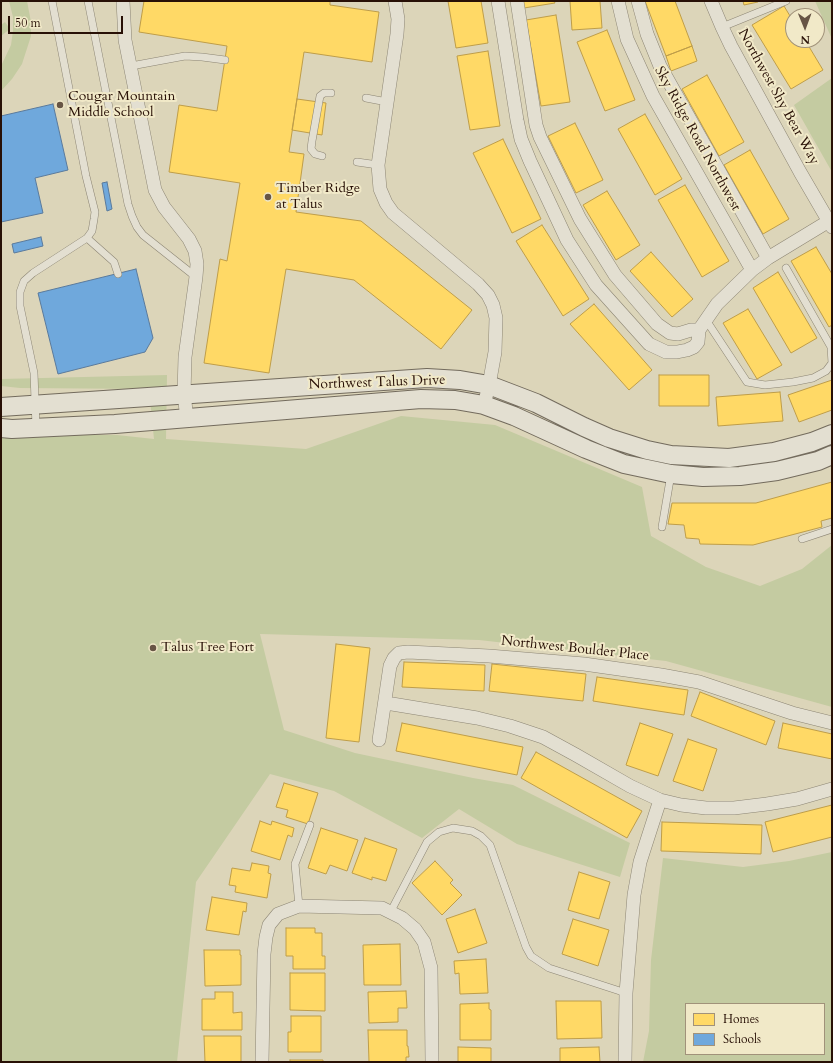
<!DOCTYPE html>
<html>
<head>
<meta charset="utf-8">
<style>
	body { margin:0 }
	#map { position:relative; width:833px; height:1063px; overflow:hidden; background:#dcd5b9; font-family:Cardo,serif }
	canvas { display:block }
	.frame { position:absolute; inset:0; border:2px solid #281006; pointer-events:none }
	.legend { position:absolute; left:685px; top:1003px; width:140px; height:52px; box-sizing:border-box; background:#f1e9c8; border:1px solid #a1927a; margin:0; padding:5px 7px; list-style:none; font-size:12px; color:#281006 }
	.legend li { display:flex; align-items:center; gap:8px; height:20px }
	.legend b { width:20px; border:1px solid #a1927a }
	.north { position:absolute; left:785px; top:8px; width:40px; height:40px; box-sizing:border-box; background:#f1e9c8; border:1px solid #a1927a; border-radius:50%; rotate:179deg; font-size:11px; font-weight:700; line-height:16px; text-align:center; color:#281006 }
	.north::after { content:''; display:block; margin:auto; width:14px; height:18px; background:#675545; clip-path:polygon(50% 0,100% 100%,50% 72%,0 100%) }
	.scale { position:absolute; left:8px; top:16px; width:115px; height:18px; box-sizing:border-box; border:2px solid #281006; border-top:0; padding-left:5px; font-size:12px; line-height:14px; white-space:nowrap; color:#281006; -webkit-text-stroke:3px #f1e9c8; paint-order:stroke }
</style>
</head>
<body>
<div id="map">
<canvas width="833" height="1063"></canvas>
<div class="frame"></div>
<ul class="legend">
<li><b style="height:11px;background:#ffd966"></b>Homes</li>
<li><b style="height:11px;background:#6fa8dc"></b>Schools</li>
</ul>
<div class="north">N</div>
<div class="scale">50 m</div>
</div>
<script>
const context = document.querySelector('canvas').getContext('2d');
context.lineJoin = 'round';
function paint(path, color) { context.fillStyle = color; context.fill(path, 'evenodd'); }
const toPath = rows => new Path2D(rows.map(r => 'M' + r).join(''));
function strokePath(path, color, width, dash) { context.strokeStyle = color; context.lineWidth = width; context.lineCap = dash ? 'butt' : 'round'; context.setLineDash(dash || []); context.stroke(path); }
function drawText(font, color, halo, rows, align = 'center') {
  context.font = font + ' Cardo,serif'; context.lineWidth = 4; context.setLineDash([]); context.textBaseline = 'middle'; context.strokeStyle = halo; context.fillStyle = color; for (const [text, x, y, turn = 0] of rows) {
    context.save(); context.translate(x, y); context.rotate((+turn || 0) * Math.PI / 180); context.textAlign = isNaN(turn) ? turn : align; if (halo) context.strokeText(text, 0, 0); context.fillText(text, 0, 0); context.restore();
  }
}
paint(toPath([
	[9,1,27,1,31,22,31,36,22,64,12,79,1,91,1,66,11,45,13,31,13,17],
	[815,1,832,1,832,39],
	[5,22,10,29,1,36,1,25],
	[832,78,832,172,794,105],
	[167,375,166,439,306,449,401,416,495,425,642,487,651,536,706,567,760,586,802,569,832,545,832,707,666,661,479,640,260,634,284,730,355,753,473,778,513,785,630,843,620,877,517,844,459,809,422,838,334,791,270,774,196,882,177,1062,1,1062,1,435,117,435,154,439,149,389,20,388,1,386,1,379],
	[832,852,832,1062,643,1062,649,1031,651,960,663,858,743,867,789,861],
	[686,1004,824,1004,824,1054,686,1054]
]), '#c4cba1');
const homes = toPath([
	[144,1,330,1,330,5,379,12,372,62,304,52,289,152,304,154,296,212,361,221,472,310,441,349,354,280,286,269,269,373,204,363,220,259,227,261,240,183,169,172,179,105,217,111,227,46,139,32,144,1],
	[448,1,481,1,488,43,456,48,448,1],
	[523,1,554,1,555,3,524,8,523,1],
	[570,1,600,1,602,28,572,30,570,1],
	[645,1,675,1,692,46,666,56,645,1],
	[743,1,758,1,758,2,744,5,743,1],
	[784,6,793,21,793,40,805,40,823,70,791,89,752,25,784,6],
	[556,15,570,102,541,106,526,20,556,15],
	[607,30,635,100,605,111,577,42,607,30],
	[692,46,697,61,671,71,666,56,692,46],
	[488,51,500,126,470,130,457,56,488,51],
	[707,75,744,142,719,156,682,89,707,75],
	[297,99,326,103,322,135,292,130,297,99],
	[645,114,682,179,655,195,618,129,645,114],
	[575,123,603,180,576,193,548,136,575,123],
	[503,139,541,219,512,233,473,153,503,139],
	[750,150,789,219,763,234,724,165,750,150],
	[685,185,729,261,702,277,658,200,685,185],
	[607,191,640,245,616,260,583,205,607,191],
	[542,225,589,299,563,316,516,241,542,225],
	[816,247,832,274,832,325,829,327,791,261,816,247],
	[651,252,693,299,672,317,630,271,651,252],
	[778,272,817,338,791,353,753,288,778,272],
	[594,304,652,370,629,390,570,324,594,304],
	[748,309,782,365,757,379,723,323,748,309],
	[659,375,709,375,709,406,659,406,659,375],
	[832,380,832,410,799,422,788,395,832,380],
	[780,392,783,421,718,426,716,397,780,392],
	[832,482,832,518,821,521,822,527,753,545,700,544,699,539,686,538,684,525,668,524,672,503,756,503,832,482],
	[336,644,370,648,359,742,326,738,336,644],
	[404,662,485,665,484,691,402,687,404,662],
	[492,664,586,674,583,701,489,691,492,664],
	[597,677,688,690,684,715,593,701,597,677],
	[700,692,775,721,766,745,691,716,700,692],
	[402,723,523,747,517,775,396,751,402,723],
	[640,723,673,734,658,776,626,765,640,723],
	[783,723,832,734,832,759,778,748,783,723],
	[688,739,717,749,703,791,673,781,688,739],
	[536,752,642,811,627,838,521,778,536,752],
	[284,783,318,793,308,824,286,817,288,810,276,807,284,783],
	[832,805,832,837,773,852,765,822,832,805],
	[260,821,271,825,272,821,294,828,292,837,288,835,280,860,251,851,260,821],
	[662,822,762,825,761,854,661,851,662,822],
	[321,828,358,840,347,871,330,865,326,874,308,868,321,828],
	[365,838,397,849,386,881,372,877,372,880,352,873,365,838],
	[435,861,453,880,450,883,462,895,442,915,412,883,435,861],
	[252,863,269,866,268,873,271,874,267,898,235,892,236,886,229,885,232,868,250,871,252,863],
	[579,872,610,882,599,919,568,910,579,872],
	[212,897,247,903,246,912,243,911,239,935,206,930,212,897],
	[475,909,487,943,458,953,446,919,475,909],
	[573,919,609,930,598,966,562,954,573,919],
	[286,928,315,928,315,933,322,933,322,956,325,956,325,969,293,969,293,956,286,956,286,928],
	[400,944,401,985,364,985,363,945,400,944],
	[204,950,240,950,240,955,241,955,241,985,205,986,204,950],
	[486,959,488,993,460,994,459,973,455,974,454,961,486,959],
	[290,973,325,973,325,1011,290,1010,290,973],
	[406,991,407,1008,398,1008,398,1022,369,1023,368,992,406,991],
	[215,992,233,992,233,1013,242,1012,242,1030,202,1030,202,999,215,999,215,992],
	[556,1001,601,1001,602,1038,557,1039,556,1001],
	[489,1003,489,1009,491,1010,491,1040,460,1040,460,1004,489,1003],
	[291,1016,321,1016,321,1052,288,1052,288,1032,291,1032,291,1016],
	[368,1030,407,1030,407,1046,408,1046,409,1057,406,1057,406,1062,369,1062,368,1030],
	[204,1036,241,1036,241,1062,205,1062,204,1036],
	[458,1047,491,1048,491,1062,458,1062,458,1047],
	[599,1047,600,1062,560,1062,560,1048,599,1047],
	[290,1060,323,1060,323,1062,290,1062,290,1060]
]);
paint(homes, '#ffd966');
strokePath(homes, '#be9d49', 1);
const schools = toPath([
	[53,104,68,170,35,178,43,213,1,222,1,116,53,104],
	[107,182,112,209,107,211,102,183,107,182],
	[41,237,43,246,14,253,12,244,41,237],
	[136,269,153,338,145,352,58,374,38,293,136,269]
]);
paint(schools, '#6fa8dc');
strokePath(schools, '#5a7a9c', 1);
const lane = toPath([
	[88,1,128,204,132,216,137,227,143,235,196,277],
	[722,27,786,1],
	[131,66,185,56,202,57,225,60],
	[366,98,387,102],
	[322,156,315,154,311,149,312,141,320,96,324,93,331,93],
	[357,162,378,165],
	[87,238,114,262,118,274],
	[706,320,747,382,765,385,793,382,813,378,826,371,832,363,831,347,786,268],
	[36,427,34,373,20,306,20,292,24,281,33,273,87,238,92,231,94,219,95,212,86,176,52,1],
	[662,527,671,474],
	[802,539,832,529],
	[299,906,295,864,310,825],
	[391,911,427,842,439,832,453,828,472,831,481,836,490,845,526,947,531,956,549,968,626,993]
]);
const street = toPath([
	[123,1,125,40,155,190,164,207,189,239,195,251,197,264,196,277,185,357,184,394,187,419],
	[395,1,398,19,397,34,378,165,380,189,386,203,393,213,478,284,488,295,493,305,496,318,495,352,489,385,484,405],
	[498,1,517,120,521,139,530,161,567,240,596,285,649,344,666,352,677,352,687,350,694,347,698,342,699,330,717,304,752,270,768,258,829,221],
	[517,1,536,125,540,137,580,219,615,275,657,324,670,333,678,334,691,330,699,330],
	[618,1,627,39,653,96,752,270],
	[638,1,647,34,660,66,768,258],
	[711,1,722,27,731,46,800,172,832,227],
	[386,703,477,718,510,726,543,737,576,755,630,786,660,800,681,805,706,808,734,808,767,804,797,799,832,789],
	[379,740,390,666,394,658,399,653,408,652,489,656,584,664,661,675,699,682,792,713,832,723],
	[262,1062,264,954,266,937,269,925,278,914,299,906,382,908,402,918,415,929,424,942,431,968,432,1062],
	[625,1062,626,993,634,895,640,862,660,800]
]);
const secondary = toPath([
	[1,407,427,378,460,380,489,385,536,403,584,427,609,438,647,450,671,455,729,458,774,452,812,442,832,434],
	[1,428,12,429,115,424,384,402,421,399,455,400,484,405,514,416,586,449,624,464,671,474,703,477,740,476,777,471,818,461,832,455]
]);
strokePath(lane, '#8c8574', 8);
strokePath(street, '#8c8574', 14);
strokePath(secondary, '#736b5d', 20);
strokePath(lane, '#e3dfd1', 7);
strokePath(street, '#e3dfd1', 13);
strokePath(secondary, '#e3dfd1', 18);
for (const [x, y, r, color] of [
	[60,105,4,"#675545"],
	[268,197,4,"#675545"],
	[153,648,4,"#675545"]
]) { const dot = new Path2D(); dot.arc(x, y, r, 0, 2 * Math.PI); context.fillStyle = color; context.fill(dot); strokePath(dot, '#f1e9c8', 1.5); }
drawText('14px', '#281006', '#f1e9c8', [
	["Cougar Mountain",68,97],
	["Middle School",68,113],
	["Timber Ridge",276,189],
	["at Talus",276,205],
	["Talus Tree Fort",161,648]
], 'left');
drawText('14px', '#281006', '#f1e9c8', [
	["Northwest Shy Bear Way",778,97,61],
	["Sky Ridge Road Northwest",697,139,61],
	["Northwest Talus Drive",377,383,-2],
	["Northwest Boulder Place",575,649,6]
]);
</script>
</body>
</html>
